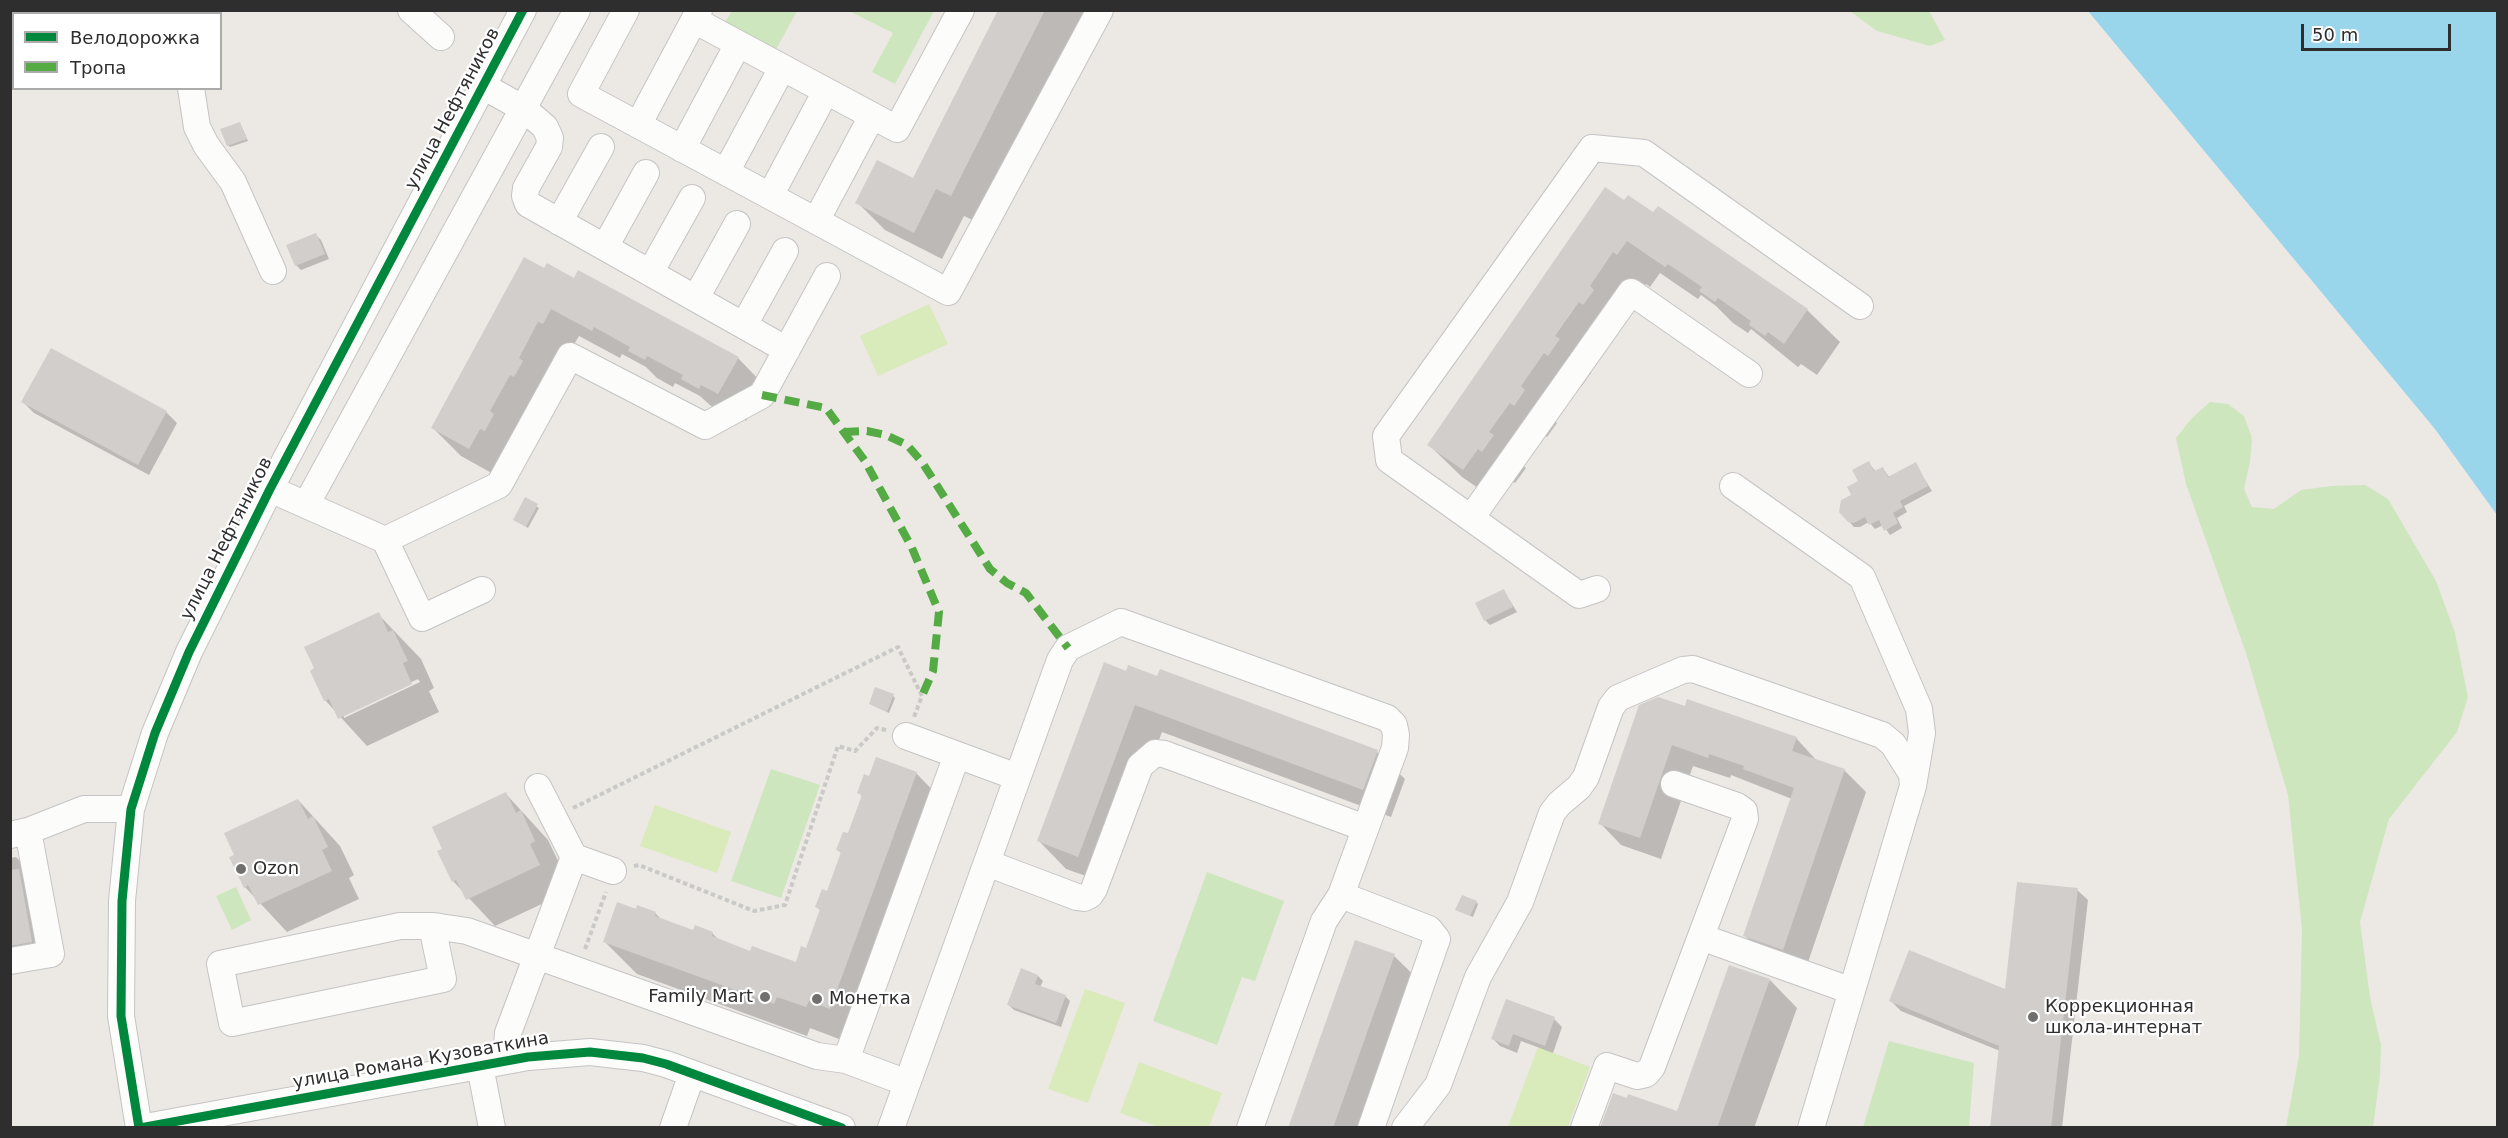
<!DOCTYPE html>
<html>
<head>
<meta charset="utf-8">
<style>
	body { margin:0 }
	#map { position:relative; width:2508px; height:1138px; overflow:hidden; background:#ece8e4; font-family:"DejaVu Sans",sans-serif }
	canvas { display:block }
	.frame { position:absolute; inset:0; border:12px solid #2e2e2e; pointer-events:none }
	.legend { position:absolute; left:12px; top:12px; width:210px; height:78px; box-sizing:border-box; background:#fff; border:2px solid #ababab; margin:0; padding:8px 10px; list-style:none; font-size:18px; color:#2e2e2e }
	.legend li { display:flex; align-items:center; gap:12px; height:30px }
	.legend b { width:30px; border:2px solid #ababab }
	.scale { position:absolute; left:2301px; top:24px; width:150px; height:27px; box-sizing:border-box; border:3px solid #2e2e2e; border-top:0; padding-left:8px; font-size:18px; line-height:21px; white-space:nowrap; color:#2e2e2e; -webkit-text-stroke:4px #fff; paint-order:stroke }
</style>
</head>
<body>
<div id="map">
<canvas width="2508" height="1138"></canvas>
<div class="frame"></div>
<ul class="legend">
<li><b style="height:8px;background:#00873e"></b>Велодорожка</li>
<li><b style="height:8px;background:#54ab44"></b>Тропа</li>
</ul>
<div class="scale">50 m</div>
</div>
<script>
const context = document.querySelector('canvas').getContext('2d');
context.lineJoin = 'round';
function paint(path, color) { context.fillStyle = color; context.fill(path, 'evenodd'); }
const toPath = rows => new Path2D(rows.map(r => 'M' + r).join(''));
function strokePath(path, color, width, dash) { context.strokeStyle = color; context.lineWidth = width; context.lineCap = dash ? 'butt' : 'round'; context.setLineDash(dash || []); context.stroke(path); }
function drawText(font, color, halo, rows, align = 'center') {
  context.font = font + ' "DejaVu Sans",sans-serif'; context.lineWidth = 4.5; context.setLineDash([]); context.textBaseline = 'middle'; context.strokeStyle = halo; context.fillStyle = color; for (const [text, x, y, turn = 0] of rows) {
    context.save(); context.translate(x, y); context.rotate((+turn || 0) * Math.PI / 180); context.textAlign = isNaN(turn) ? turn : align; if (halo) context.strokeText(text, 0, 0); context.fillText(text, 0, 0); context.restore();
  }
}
paint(toPath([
	[732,11,797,11,773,55,722,27],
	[849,11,934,11,895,84,872,72,893,33],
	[1850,11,1929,11,1945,40,1930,46,1877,31],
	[2210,402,2228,404,2244,416,2252,438,2250,462,2244,489,2252,507,2274,509,2301,490,2331,486,2365,485,2388,499,2436,581,2455,633,2468,697,2457,732,2389,819,2360,922,2370,997,2381,1045,2380,1075,2373,1127,2286,1127,2299,1056,2302,929,2288,795,2246,653,2186,484,2176,438,2192,418],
	[771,769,820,785,781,898,731,881],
	[1207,872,1284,901,1255,981,1242,977,1217,1045,1153,1021],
	[236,887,251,920,232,930,216,896],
	[1889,1041,1974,1063,1969,1127,1863,1127]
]), '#cee6be');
paint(toPath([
	[929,304,948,344,878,376,860,336],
	[655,805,731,832,717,873,640,846],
	[1085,989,1125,1003,1088,1103,1048,1089],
	[1538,1047,1590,1067,1568,1127,1508,1127],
	[1139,1062,1222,1093,1209,1127,1159,1127,1120,1113]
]), '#d9eabb');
paint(toPath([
	[2088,11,2497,11,2497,515,2435,429]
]), '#99d6ec');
paint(toPath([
	[999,10,1087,10,979,223,964,216,942,259,885,230,857,202,913,180],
	[240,123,248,141,230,147,228,145],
	[1625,202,1807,310,1840,342,1817,375,1801,364,1798,367,1751,329,1748,333,1733,323,1716,306,1701,295,1698,299,1660,273,1650,287,1646,284,1622,319,1625,323,1616,336,1612,333,1587,369,1591,373,1581,387,1577,384,1553,419,1557,423,1547,437,1543,434,1522,465,1526,468,1515,483,1511,480,1497,501,1462,477,1429,445],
	[316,235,321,240,329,259,301,270,296,265],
	[524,259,738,358,765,386,746,421,729,411,727,415,711,406,700,396,675,383,673,387,657,378,646,367,622,354,620,358,579,336,497,476,461,456,433,428],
	[23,402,166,412,177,423,149,475,34,413],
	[1869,463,1876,472,1883,469,1890,478,1915,464,1932,491,1904,506,1907,512,1897,518,1902,528,1890,535,1883,525,1875,529,1869,522,1860,527,1854,527,1840,511,1842,501,1853,496],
	[525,499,539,508,528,528,517,521],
	[1504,591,1517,612,1490,625,1485,620],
	[378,614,421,659,434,688,429,691,439,712,367,746,325,700],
	[418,679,420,682,344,718,344,714],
	[1127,672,1158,678,1377,752,1405,779,1391,817,1162,732,1106,883,1066,869,1039,841],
	[893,696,895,698,889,713,870,704],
	[1640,707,1796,738,1817,761,1844,770,1866,792,1805,971,1767,957,1745,936,1792,799,1731,775,1730,778,1693,766,1661,859,1621,845,1600,823],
	[916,773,948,806,863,1041,841,1033,839,1039,810,1028,807,1036,637,974,605,942,637,911,655,913,662,920,694,932,712,933,720,941,751,952,796,964,807,950,821,911,817,907,828,893,842,854,838,850,849,835,863,797,859,793,869,778],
	[506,794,548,840,562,869,567,892,495,926,453,881],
	[298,800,340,846,354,875,349,878,359,899,287,932,245,887],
	[16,857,21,862,36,947,10,952,10,858],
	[2077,890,2088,900,2062,1128,1991,1128,2000,1051,1901,1011,1890,1000,2007,991],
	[1476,902,1478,904,1473,917,1457,910],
	[1394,956,1422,983,1370,1128,1289,1128],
	[1038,976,1043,981,1040,987,1065,996,1070,1001,1061,1027,1014,1010,1009,1005],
	[1770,980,1797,1008,1754,1128,1602,1128,1678,1113],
	[1554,1019,1562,1027,1553,1053,1521,1041,1517,1053,1500,1046,1492,1038]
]), '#0003');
paint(toPath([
	[998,10,1045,10,951,196,936,189,914,233,855,203,877,160,913,178],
	[240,122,247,139,227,146,220,129],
	[1605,187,1624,200,1628,195,1653,212,1658,206,1808,309,1784,344,1768,332,1765,336,1749,325,1751,321,1718,298,1715,302,1699,291,1702,287,1668,264,1665,267,1627,241,1617,255,1613,252,1590,286,1594,290,1583,305,1579,302,1555,336,1560,339,1548,356,1544,353,1521,386,1525,390,1514,406,1510,403,1489,432,1494,435,1482,452,1478,449,1463,470,1427,445],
	[316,233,325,254,295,266,286,245],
	[524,257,544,268,547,263,574,278,578,270,739,357,718,394,701,385,699,389,681,379,683,375,647,356,645,360,628,351,630,347,594,327,592,331,551,309,543,324,538,322,519,358,523,361,514,377,510,375,490,411,494,414,485,431,480,429,469,449,431,428],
	[51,348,167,411,138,465,21,402],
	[1869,461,1874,471,1883,467,1888,477,1916,462,1928,486,1900,501,1903,507,1893,513,1898,523,1884,531,1879,520,1869,525,1865,517,1854,523,1848,522,1839,512,1841,500,1851,495,1847,487,1858,481,1852,470],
	[525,497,538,504,526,527,513,520],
	[1504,589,1513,607,1484,621,1475,603],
	[379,612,388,632,393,630,408,661,403,663,412,684,338,719,329,699,324,701,310,671,314,668,304,647],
	[1104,662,1126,671,1128,665,1157,676,1160,669,1378,750,1363,790,1135,705,1078,857,1037,841],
	[875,687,894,694,887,712,869,704],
	[1658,697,1685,706,1687,699,1797,737,1792,751,1845,769,1783,950,1743,936,1794,788,1743,769,1744,766,1709,754,1708,758,1672,745,1640,838,1598,824,1639,705],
	[876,757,917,772,830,1009,809,1001,806,1007,777,997,774,1004,603,942,617,902,636,909,637,905,656,912,655,916,693,930,695,925,713,932,712,936,750,951,752,946,796,962,801,946,806,948,820,909,815,907,822,889,827,891,841,852,836,850,843,832,848,833,862,795,857,793,864,774,869,776],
	[506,792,516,813,521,810,535,841,530,844,540,865,466,900,456,880,452,882,437,851,442,849,432,827],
	[298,799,308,819,313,816,328,847,322,850,332,871,258,905,248,885,244,888,229,857,234,855,224,833],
	[19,869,32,942,10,946,10,870],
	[2017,882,2078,888,2051,1128,1990,1128,1999,1046,1889,1001,1909,950,2005,989],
	[1462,895,1477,901,1470,916,1455,910],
	[1355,940,1395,954,1333,1128,1288,1128],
	[1729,965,1770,979,1717,1128,1600,1128,1613,1093,1627,1098,1628,1094,1677,1111],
	[1021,968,1038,975,1035,984,1066,995,1056,1023,1007,1005],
	[1506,999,1555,1017,1545,1046,1513,1034,1509,1046,1491,1039]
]), '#d1cecb');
const minor = toPath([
	[64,10,64,14],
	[411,10,441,37],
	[626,10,581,94,948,292,1100,10],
	[699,10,694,20,897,129,961,10],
	[115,14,123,10],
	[10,51,14,50],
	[483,86,524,109,545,127,550,138,549,147,526,188,525,196,528,204,787,350],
	[191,88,197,127,206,145,233,182,273,271],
	[638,125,694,20],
	[682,149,738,44],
	[726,172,782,68],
	[770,196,826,91],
	[816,221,872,116],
	[559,222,601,147],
	[605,247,646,173],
	[650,273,692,198],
	[696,298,737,224],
	[744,325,785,251],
	[1733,486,1862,577,1919,709,1922,733,1913,786],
	[270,489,385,540],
	[306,505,577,10],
	[1471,518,1631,292,1749,374],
	[1597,589,1579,595,1389,460,1386,436,1592,148,1644,153,1860,306],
	[482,590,422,618,385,540,499,485,570,356,705,426,762,395,827,276],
	[906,736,1017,777],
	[28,831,84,809,131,809],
	[10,835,28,831,51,954,10,961],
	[574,857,613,871],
	[987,863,1077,897,1084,898,1090,895,1094,889,1140,766,1155,753,1164,754,1365,828],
	[1341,895,1429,929,1437,939,1371,1128],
	[432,926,443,979,232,1023,220,964,400,926,432,926,440,927,467,931,817,1056,846,1060,957,755],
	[1701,937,1852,991],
	[846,1060,907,1083],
	[506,1061,508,1033,574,857,538,787],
	[480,1066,492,1128],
	[139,1128,121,1016,122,901,131,809,155,733,189,652,270,489,523,10],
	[140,1128,528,1057,590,1052,643,1058,666,1064,842,1128],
	[673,1128,692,1074],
	[891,1128,1060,660,1068,648,1121,622,1387,718,1394,725,1396,735,1395,748,1341,895,1324,921,1250,1128],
	[1405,1128,1438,1085,1478,977,1520,902,1552,813,1559,804,1579,787,1586,777,1611,707,1618,698,1683,670,1693,669,1882,735,1893,744,1912,774,1913,786,1811,1128],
	[1584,1128,1607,1066,1637,1076,1646,1074,1652,1067,1745,819,1744,811,1737,806,1674,784]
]);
strokePath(minor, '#c5c4c5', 28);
strokePath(toPath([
	[573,808,898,647,922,696,914,717],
	[634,866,639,865,754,911,785,905,838,746,855,751,877,728,886,730],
	[585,949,606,892]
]), '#c9c9c8', 4, [4.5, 3]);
strokePath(minor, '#fcfcfb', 26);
strokePath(toPath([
	[762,395,826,408,865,461,912,548,939,612,933,671,922,696],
	[844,432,867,431,886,435,907,445,922,462,990,569,1007,583,1026,593,1068,648]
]), '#54ab44', 8, [15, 8]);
strokePath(toPath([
	[139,1128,121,1016,122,901,131,809,155,733,189,652,270,489,523,10],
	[140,1128,528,1057,590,1052,643,1058,666,1064,842,1128]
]), '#00873e', 9);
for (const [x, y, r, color] of [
	[241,869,6,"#706f6e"],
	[765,997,6,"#706f6e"],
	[817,999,6,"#706f6e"],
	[2033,1017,6,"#706f6e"]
]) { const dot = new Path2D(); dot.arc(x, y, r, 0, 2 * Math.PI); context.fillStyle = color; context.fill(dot); strokePath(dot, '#fff', 2); }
drawText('18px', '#2e2e2e', '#fff', [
	["улица Нефтяников",453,109,-62],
	["улица Нефтяников",227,539,-63],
	["улица Романа Кузоваткина",421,1061,-10]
]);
drawText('18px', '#2e2e2e', '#fff', [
	["Ozon",253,869],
	["Family Mart",753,997,"right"],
	["Монетка",829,999],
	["Коррекционная",2045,1007],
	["школа-интернат",2045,1028]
], 'left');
</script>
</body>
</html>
